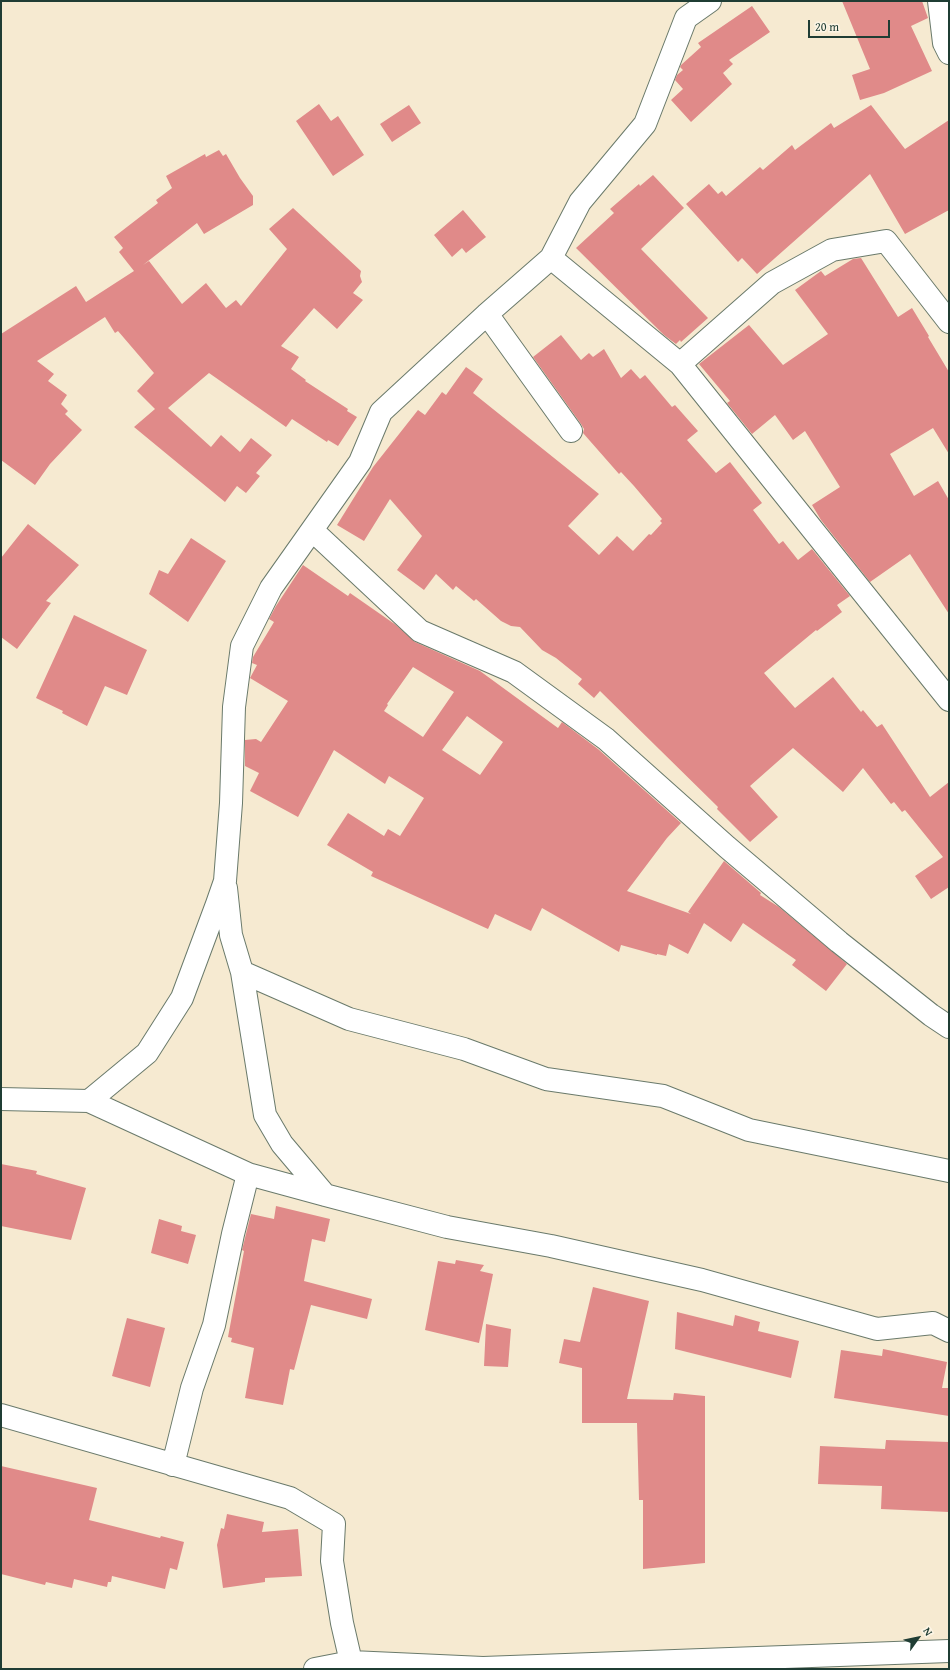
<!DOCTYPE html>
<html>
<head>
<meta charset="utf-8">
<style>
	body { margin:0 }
	#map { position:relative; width:950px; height:1670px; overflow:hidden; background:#f6ead1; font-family:"Gentium Book Plus",serif }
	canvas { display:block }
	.frame { position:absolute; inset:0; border:2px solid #1f3d34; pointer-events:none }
	.north { position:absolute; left:898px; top:1618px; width:40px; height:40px; -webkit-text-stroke:3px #fcf5e5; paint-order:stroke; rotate:57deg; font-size:11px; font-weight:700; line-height:16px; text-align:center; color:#1f3d34 }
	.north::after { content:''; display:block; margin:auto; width:14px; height:18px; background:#1f3d34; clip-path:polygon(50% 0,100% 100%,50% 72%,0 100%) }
	.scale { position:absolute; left:808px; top:20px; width:82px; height:18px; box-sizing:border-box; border:2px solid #1f3d34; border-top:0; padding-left:5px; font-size:12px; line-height:14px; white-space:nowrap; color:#1f3d34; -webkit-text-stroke:3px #fcf5e5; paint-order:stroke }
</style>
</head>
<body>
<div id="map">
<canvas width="950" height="1670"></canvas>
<div class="frame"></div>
<div class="north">N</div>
<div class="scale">20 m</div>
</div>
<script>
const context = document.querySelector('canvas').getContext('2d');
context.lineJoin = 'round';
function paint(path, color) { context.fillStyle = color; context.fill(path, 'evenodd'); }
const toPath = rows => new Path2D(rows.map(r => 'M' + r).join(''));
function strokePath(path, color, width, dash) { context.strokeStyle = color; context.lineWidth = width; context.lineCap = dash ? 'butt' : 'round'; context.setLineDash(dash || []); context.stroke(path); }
paint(toPath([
	[842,1,922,1,928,18,911,26,932,71,884,93,860,100,852,75,870,69],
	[752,6,770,32,729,60,733,64,723,73,732,84,691,122,671,100,683,89,675,80,677,75,683,70,680,67,681,65,701,47,698,43],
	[319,104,331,121,338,116,364,155,333,176,296,121],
	[409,105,421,123,392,142,380,124],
	[871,105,905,149,949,120,949,210,905,234,870,174,757,274,742,258,738,262,686,204,709,184,718,194,722,191,726,196,760,167,763,170,792,145,795,150,831,123,834,128],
	[219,150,223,156,226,154,240,178,253,196,253,205,204,234,197,223,143,265,149,261,182,304,206,283,226,308,236,300,241,306,287,249,269,229,293,208,361,271,360,276,362,282,353,293,363,300,337,329,314,308,281,346,299,357,291,369,306,380,305,381,348,409,347,411,357,417,338,446,328,440,327,442,292,419,286,427,209,373,168,408,211,447,221,435,240,452,251,438,272,455,256,473,260,476,246,493,237,486,225,502,134,427,155,409,137,391,154,373,118,331,115,333,105,317,37,361,54,374,48,381,67,395,61,404,68,411,65,414,82,430,50,464,35,485,1,460,1,334,76,286,86,302,134,271,119,252,123,248,114,237,158,203,156,200,172,188,166,176,205,154,206,157],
	[653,175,684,208,641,249,708,318,681,342,680,340,676,344,664,335,576,248,614,213,610,209,639,184,640,186],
	[463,210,486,237,466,253,462,248,452,257,434,235],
	[861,258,898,317,912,308,929,336,928,337,949,372,949,454,933,428,890,454,914,496,938,481,949,500,949,614,910,554,870,582,821,520,812,505,840,487,805,431,793,440,775,415,752,434,727,403,730,401,699,364,749,325,783,365,828,334,795,290,821,271,825,276,853,259],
	[561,335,581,360,589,353,593,357,604,349,621,378,631,369,640,379,645,375,672,407,675,405,698,431,687,440,716,473,730,462,762,503,753,510,779,544,783,541,798,560,812,549,850,596,837,605,842,612,817,631,816,630,764,673,795,708,833,677,861,712,863,710,877,727,882,724,930,797,949,782,949,887,931,899,915,876,943,857,905,810,902,812,894,802,891,804,863,768,843,792,793,748,750,786,778,817,750,842,717,809,718,807,600,691,594,698,578,684,582,679,556,658,542,650,520,627,511,626,501,621,476,599,474,601,456,586,453,590,436,574,424,590,397,570,422,536,390,499,364,541,337,525,373,467,418,410,425,415,442,392,446,395,466,367,483,379,473,393,599,494,568,526,599,555,617,536,633,551,649,534,651,535,662,523,660,521,662,519,634,486,621,472,619,474,583,433,584,429,581,424,533,357],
	[28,524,79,565,46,601,51,603,17,649,1,637,1,558],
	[191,538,226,561,188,622,149,594,159,570,168,574],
	[303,565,348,596,350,593,396,625,415,642,480,671,558,728,562,722,598,749,681,823,667,838,627,891,691,914,688,912,724,861,761,893,760,895,779,907,847,964,826,991,792,965,796,960,743,923,731,942,704,923,688,954,669,944,666,956,657,954,657,955,621,945,619,952,542,908,531,931,495,914,488,929,371,876,373,872,327,845,348,813,384,836,388,829,400,836,424,798,389,776,385,784,334,750,298,817,250,791,259,773,245,766,245,740,256,739,261,742,288,701,250,678,257,665,252,663,253,657,274,622,269,619,276,606],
	[413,667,454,692,423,737,384,711,388,705,387,704],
	[467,716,503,742,480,775,442,750],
	[74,615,147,650,127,695,105,686,87,726,62,713,63,711,36,698],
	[1,1164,37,1171,36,1174,86,1188,71,1240,1,1226],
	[276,1206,330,1219,325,1242,312,1239,304,1281,372,1299,367,1319,311,1305,294,1370,290,1369,283,1405,245,1398,254,1348,231,1342,232,1338,228,1337,244,1251,242,1250,251,1214,274,1219],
	[159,1219,182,1226,181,1231,196,1235,188,1264,151,1253],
	[456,1260,484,1265,480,1271,493,1274,479,1343,425,1330,438,1261,455,1264],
	[593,1287,649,1301,627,1399,673,1400,674,1393,705,1396,705,1563,643,1569,643,1500,639,1500,637,1423,582,1423,582,1368,559,1363,564,1339,580,1342],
	[677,1312,733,1326,735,1315,760,1322,758,1331,799,1341,791,1378,675,1349],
	[127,1318,165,1328,150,1387,112,1376],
	[486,1324,511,1329,508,1367,484,1366],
	[883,1349,947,1362,942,1388,949,1388,949,1416,834,1398,841,1350,882,1356],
	[886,1440,949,1442,949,1512,881,1509,882,1486,818,1484,820,1446,885,1449],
	[1,1466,97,1488,89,1520,160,1538,161,1536,184,1542,177,1570,170,1568,165,1589,112,1576,111,1582,108,1582,107,1587,74,1579,72,1588,46,1582,45,1585,1,1574],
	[227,1514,264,1522,262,1532,298,1529,302,1576,265,1578,265,1582,223,1588,217,1545,221,1528,224,1529]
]), '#e08a89');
const minor = toPath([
	[939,1,944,43,949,53],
	[551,258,680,364,949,700],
	[487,314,571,431],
	[680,364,772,283,832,250,886,241,949,322],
	[312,530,420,631,514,672,606,739,727,847,839,942,931,1015,949,1027],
	[226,888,231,935,242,972,265,1115,282,1144,325,1195],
	[242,972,349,1019,464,1049,546,1079,663,1096,749,1130,949,1171],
	[1,1099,89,1101,248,1174,325,1195,447,1227,551,1246,702,1280,877,1329,933,1323,949,1331],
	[89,1101,147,1053,182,998,217,904,225,881,231,803,234,707,242,646,271,588,360,462,381,412,487,314,551,258,580,202,645,124,686,18,710,1],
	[1,1415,290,1498,334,1524,332,1561,342,1623,351,1662],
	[173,1465,192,1388,214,1325,233,1234,248,1174],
	[315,1669,351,1662,483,1668,949,1651]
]);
strokePath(minor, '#6a7a6b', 24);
strokePath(minor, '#fff', 22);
</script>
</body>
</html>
